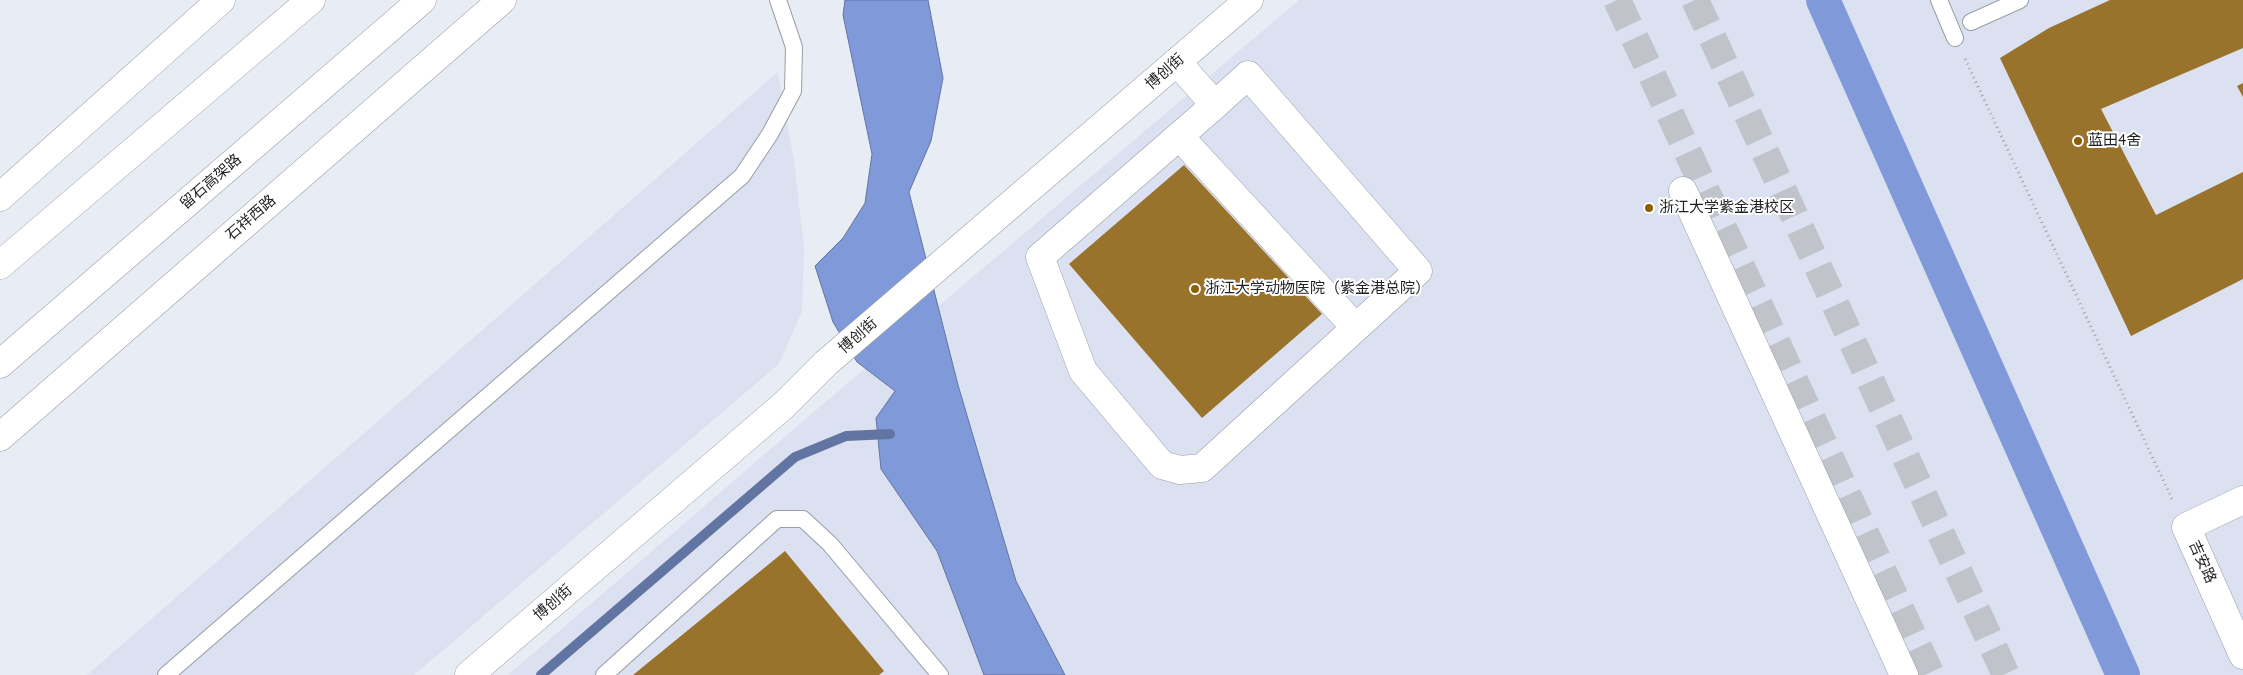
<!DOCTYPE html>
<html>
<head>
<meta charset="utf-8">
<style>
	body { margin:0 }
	canvas { display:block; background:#e8ecf4 }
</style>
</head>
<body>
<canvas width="2243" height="675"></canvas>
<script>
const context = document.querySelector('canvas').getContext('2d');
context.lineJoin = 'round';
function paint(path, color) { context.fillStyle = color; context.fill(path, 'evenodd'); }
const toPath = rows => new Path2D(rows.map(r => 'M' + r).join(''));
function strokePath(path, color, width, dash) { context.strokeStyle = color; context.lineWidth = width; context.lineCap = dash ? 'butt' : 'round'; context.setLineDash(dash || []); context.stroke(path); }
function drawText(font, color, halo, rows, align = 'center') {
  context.font = font + ' "PT Sans","Noto Sans SC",sans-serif'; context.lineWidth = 4; context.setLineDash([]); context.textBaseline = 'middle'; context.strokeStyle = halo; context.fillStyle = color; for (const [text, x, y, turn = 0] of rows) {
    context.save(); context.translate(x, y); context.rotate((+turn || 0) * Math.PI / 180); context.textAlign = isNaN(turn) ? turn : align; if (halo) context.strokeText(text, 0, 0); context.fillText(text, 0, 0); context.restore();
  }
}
paint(toPath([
	[1299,0,2243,0,2243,675,508,675,809,416],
	[778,72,794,161,804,247,802,311,779,364,414,675,87,675]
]), '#dbe1f1');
const water = toPath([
	[845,0,928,0,943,78,931,141,909,192,958,385,1016,581,1065,675,984,675,937,551,881,469,876,418,895,391,857,362,833,322,815,266,843,238,865,203,872,154,843,15,845,0]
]);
paint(water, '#7f99d9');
strokePath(water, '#6275a2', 1);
strokePath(toPath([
	[541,675,795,457,846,436,890,434]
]), '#6275a2', 10);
strokePath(toPath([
	[1823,0,2123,675]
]), '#7f99d9', 34);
paint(toPath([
	[2110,0,2243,0,2243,48,2101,109,2156,215,2243,172,2243,279,2131,336,2000,58,2049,28],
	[2243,83,2243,97,2237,86],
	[1184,165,1322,314,1202,418,1069,264],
	[785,551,884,671,879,675,633,675]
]), '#99732c');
strokePath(toPath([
	[1617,0,1931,675],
	[1695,0,2006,675]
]), '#c0c3ca', 28, [28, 14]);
const service = toPath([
	[1939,0,1955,38],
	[1971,22,2020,0],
	[166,675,742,176,770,134,793,91,794,47,778,0],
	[604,675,777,519,803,519,830,544,940,675]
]);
const minor = toPath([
	[1177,62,1215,105,1248,75,1418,271,1202,468,1180,470,1162,465,1083,371,1040,257,1215,105],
	[1179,136,1355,327],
	[1683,191,1904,675],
	[2243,500,2186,527,2243,655]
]);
const tertiary = toPath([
	[469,675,784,405,826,363,1249,0]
]);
const primary = toPath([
	[0,197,221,0],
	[0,437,502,0]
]);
const trunk = toPath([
	[0,265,311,0],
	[0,364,422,0]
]);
strokePath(service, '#9a9da5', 18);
strokePath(minor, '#9a9da5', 29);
strokePath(tertiary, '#9a9da5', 29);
strokePath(primary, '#9a9da5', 29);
strokePath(trunk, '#9a9da5', 29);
strokePath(toPath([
	[1965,59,2173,501]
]), '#9da0a6', 3, [1, 4]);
strokePath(service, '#fff', 16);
strokePath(minor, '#fff', 28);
strokePath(tertiary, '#fff', 28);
strokePath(primary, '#fff', 28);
strokePath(trunk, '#fff', 28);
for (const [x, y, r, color] of [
	[2078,141,5,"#896100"],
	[1649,208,5,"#896100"],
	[1195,289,5,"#896100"]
]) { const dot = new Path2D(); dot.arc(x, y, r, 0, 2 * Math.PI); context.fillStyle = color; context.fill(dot); strokePath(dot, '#fff', 2); }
drawText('15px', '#1e2023', '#fff', [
	["博创街",1165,72,-41],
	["留石高架路",211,182,-41],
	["石祥西路",251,218,-41],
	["博创街",858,336,-41],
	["吉安路",2202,562,66],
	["博创街",553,603,-41]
]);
drawText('15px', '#1e2023', '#fff', [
	["蓝田4舍",2088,141],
	["浙江大学紫金港校区",1659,208],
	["浙江大学动物医院（紫金港总院）",1205,289]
], 'left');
</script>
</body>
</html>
